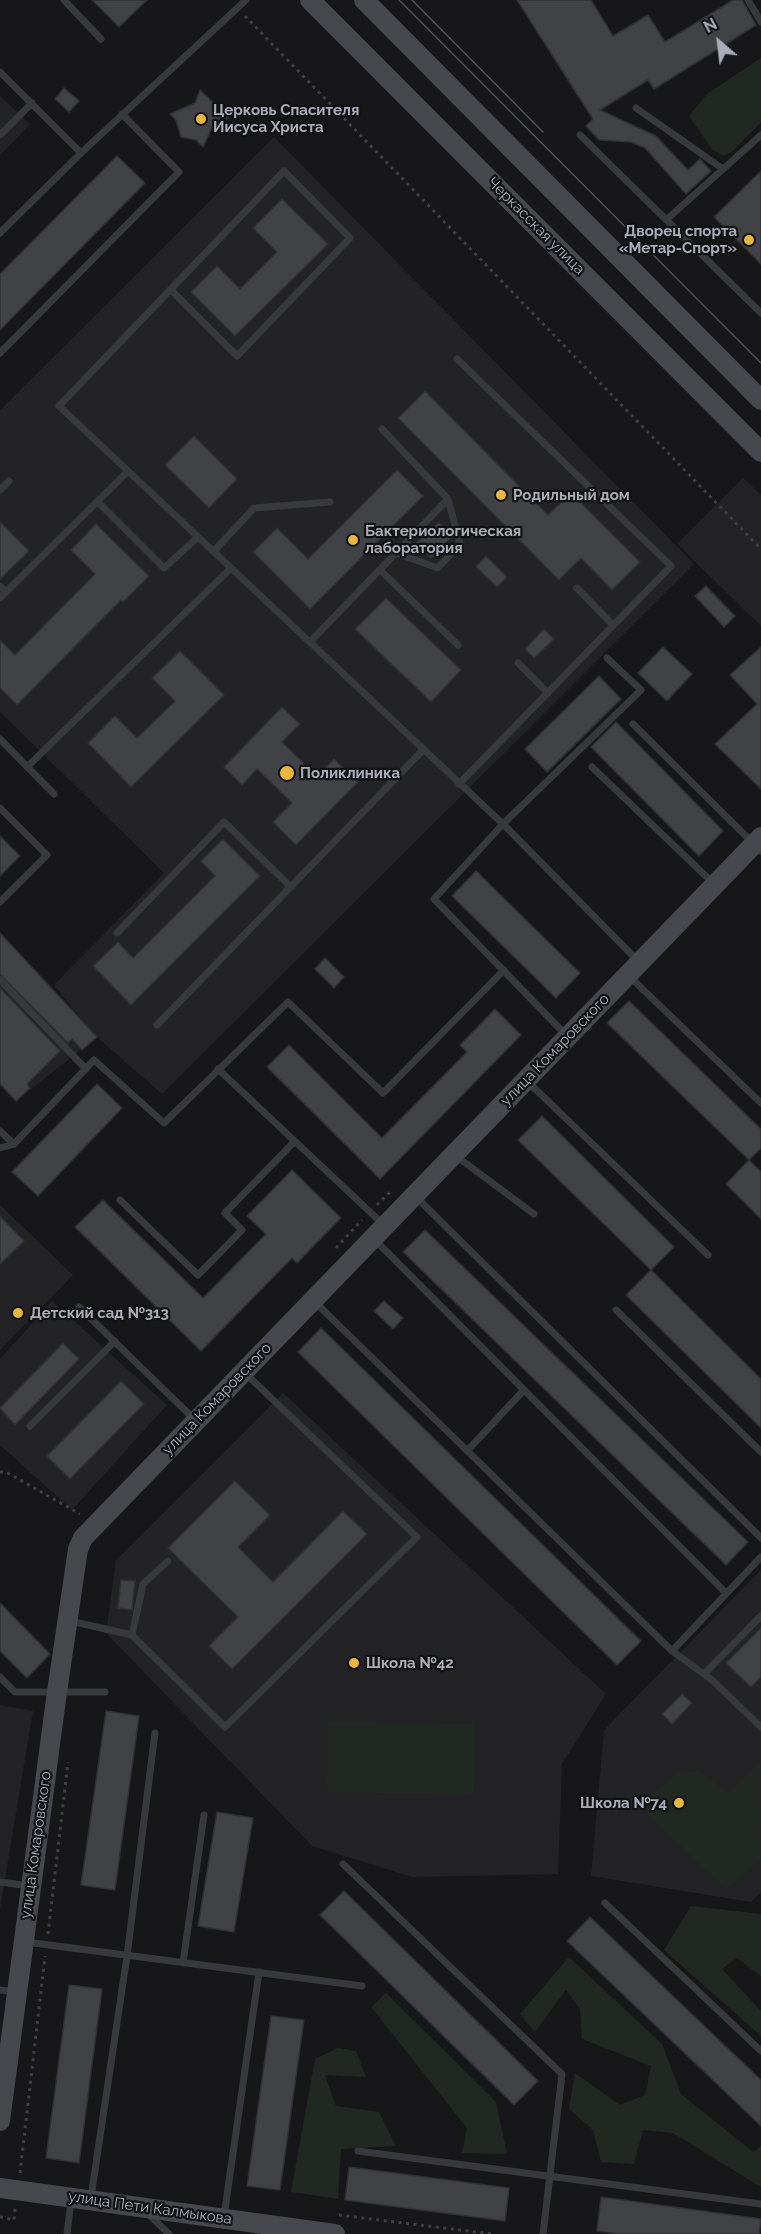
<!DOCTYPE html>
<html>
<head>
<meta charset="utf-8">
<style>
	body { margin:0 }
	#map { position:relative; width:761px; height:2234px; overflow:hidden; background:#171719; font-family:Raleway,sans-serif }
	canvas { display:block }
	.north { position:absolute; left:689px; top:12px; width:60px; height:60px; -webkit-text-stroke:4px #121214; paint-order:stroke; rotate:332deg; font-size:16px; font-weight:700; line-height:24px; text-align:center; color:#aaadb8 }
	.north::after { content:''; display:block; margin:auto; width:21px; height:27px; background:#aaadb8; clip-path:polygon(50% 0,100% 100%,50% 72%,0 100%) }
</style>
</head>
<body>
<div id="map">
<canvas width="761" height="2234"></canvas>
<div class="north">N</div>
</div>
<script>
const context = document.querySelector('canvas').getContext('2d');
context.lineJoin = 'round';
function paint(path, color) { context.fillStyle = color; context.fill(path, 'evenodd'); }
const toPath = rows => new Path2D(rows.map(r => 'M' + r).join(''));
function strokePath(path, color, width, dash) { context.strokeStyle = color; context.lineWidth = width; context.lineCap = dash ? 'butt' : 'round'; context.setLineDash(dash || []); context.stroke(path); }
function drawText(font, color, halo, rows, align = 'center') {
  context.font = font + ' Raleway,sans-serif'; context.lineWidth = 4.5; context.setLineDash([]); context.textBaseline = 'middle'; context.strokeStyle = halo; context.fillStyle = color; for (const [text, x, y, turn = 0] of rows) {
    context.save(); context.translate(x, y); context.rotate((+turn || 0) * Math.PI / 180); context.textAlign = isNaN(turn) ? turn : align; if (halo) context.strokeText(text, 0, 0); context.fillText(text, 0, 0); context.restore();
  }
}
paint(toPath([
	[0,96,30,124,0,155],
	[274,137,694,564,162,1094,97,1037,16,1101,0,1084,0,933,86,1025,54,985,164,873,0,712,0,410],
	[743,478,761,495,761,626,677,544],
	[0,1205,73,1275,0,1350],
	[52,1301,167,1405,72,1510,0,1445,0,1359],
	[283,1393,606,1694,562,1764,558,1874,412,1877,312,1846,106,1633,116,1560],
	[761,1570,761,1892,751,1902,591,1876,604,1730],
	[0,1705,33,1711,0,1909]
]), '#232326');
paint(toPath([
	[761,58,761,122,731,153,723,156,712,149,689,116,707,94],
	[328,1721,474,1724,473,1795,327,1792],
	[760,1763,761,1858,727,1889,648,1815,647,1798,678,1773,698,1771,729,1793],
	[691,1906,761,1914,761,1976,737,1958,722,1969,761,2011,761,2036,664,1950],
	[569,1957,662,2044,681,2094,753,2152,761,2146,761,2187,673,2133,643,2130,634,2164,601,2162,593,2130,569,2109,575,2073,620,2105,645,2095,651,2066,582,2039,580,2009,566,1990,535,2032,520,2014],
	[386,1993,496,2102,507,2154,462,2153,467,2128,371,2007],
	[338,2048,356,2051,366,2077,325,2075,336,2106,379,2112,396,2146,341,2149,338,2199,291,2192,315,2059]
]), '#212822');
const building = toPath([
	[92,0,147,0,119,27,92,0],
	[517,0,591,0,613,36,648,15,665,42,733,0,742,0,756,25,654,89,648,80,600,110,656,136,688,170,700,159,711,171,686,194,645,148,631,142,599,140,586,126,593,119,517,0],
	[64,88,79,101,69,112,55,99,64,88],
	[200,90,229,118,215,121,203,147,196,140,181,137,176,120,170,114,195,103,200,90],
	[117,156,145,183,0,330,0,274,117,156],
	[761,171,761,264,714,217,761,171],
	[282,199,328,244,235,336,191,292,217,266,240,289,277,252,253,228,282,199],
	[425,391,548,515,571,493,640,562,612,590,581,558,559,580,398,418,425,391],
	[194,436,237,479,209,508,165,465,194,436],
	[397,470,423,496,310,609,253,552,277,528,308,559,397,470],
	[0,522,29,551,0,579,0,522],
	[439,522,452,537,431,558,416,543,439,522],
	[96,524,149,576,123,602,121,600,17,705,0,688,0,640,15,655,95,574,71,550,96,524],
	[486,556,507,577,497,587,476,567,486,556],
	[706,586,735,616,724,627,695,596,706,586],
	[386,598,461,670,431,702,355,629,386,598],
	[544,629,554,639,534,658,525,649,544,629],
	[663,647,692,674,667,701,638,673,663,647],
	[761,647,761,789,715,744,757,704,730,675,761,647],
	[180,651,224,695,131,787,88,743,115,716,137,738,175,701,152,678,180,651],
	[599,676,621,699,547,772,525,749,599,676],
	[282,707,300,724,282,742,317,776,334,759,358,782,296,845,273,822,292,803,257,769,242,785,224,767,282,707],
	[616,722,723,831,699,856,591,747,616,722],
	[0,836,20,856,0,876,0,836],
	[223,839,260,876,131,1005,93,966,118,942,133,958,215,876,201,861,223,839],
	[476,871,580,973,556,998,452,896,476,871],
	[0,933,97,1037,82,1050,72,1039,68,1043,0,974,0,933],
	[325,958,344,977,334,988,315,969,325,958],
	[0,988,60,1051,27,1084,30,1088,16,1101,0,1084,0,988],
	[629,1001,761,1129,761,1148,749,1160,607,1023,629,1001],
	[495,1009,521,1035,380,1179,267,1067,289,1045,382,1138,467,1052,460,1045,495,1009],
	[97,1084,122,1108,38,1196,12,1172,97,1084],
	[542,1116,674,1247,651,1270,518,1140,542,1116],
	[749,1160,761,1172,761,1219,726,1184,749,1160],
	[292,1170,341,1218,297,1263,292,1258,201,1351,75,1227,103,1200,203,1298,266,1234,247,1216,292,1170],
	[0,1216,24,1241,0,1264,0,1216],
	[425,1230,748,1542,726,1565,403,1252,425,1230],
	[651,1270,761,1379,761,1428,626,1295,651,1270],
	[384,1301,403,1318,393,1329,374,1311,384,1301],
	[321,1328,641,1641,617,1665,298,1352,321,1328],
	[63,1343,79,1359,15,1425,0,1408,63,1343],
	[121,1381,144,1404,70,1479,47,1456,121,1381],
	[235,1481,270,1515,238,1547,273,1582,343,1511,367,1534,232,1669,209,1646,238,1617,168,1548,235,1481],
	[121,1580,135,1581,132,1610,118,1608,121,1580],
	[0,1603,50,1654,27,1678,0,1651,0,1603],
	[761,1628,761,1677,751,1687,726,1663,761,1628],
	[682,1694,692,1703,672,1724,662,1714,682,1694],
	[106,1711,139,1716,115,1890,81,1885,106,1711],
	[217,1812,253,1818,234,1932,198,1926,217,1812],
	[344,1891,538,2081,514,2105,320,1915,344,1891],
	[590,1917,761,2080,761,2126,567,1941,590,1917],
	[69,1985,102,1989,79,2163,46,2158,69,1985],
	[271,2016,304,2020,280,2190,247,2186,271,2016],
	[349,2167,509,2188,505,2221,345,2200,349,2167],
	[601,2197,761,2219,759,2234,619,2234,597,2231,601,2197]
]);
paint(building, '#414246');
strokePath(building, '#313135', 1.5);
strokePath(toPath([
	[245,16,761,549],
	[377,1205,392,1190],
	[336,1248,362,1220],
	[0,1472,6,1472,80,1514],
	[48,1934,68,1762],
	[20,2173,45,1956],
	[339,2215,492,2234],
	[0,2217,14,2220,15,2209]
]), '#3e4044', 3, [3, 4.5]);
strokePath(toPath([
	[64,0,101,39],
	[748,0,761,22],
	[0,72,81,153],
	[636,108,723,169],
	[0,135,32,103],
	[580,135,761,313],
	[666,220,761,135],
	[0,233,81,153,246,0],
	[171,290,237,356,350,238,284,171,59,406,503,824,638,961],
	[0,353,179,172,122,114],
	[457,359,671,566,459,784],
	[0,490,9,481],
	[98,502,164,568,198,537],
	[214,551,254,508,330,502],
	[396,553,438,568,460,544,448,499],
	[380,570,458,645],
	[0,586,6,592],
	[577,588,613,625],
	[0,598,128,471],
	[310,642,448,499,382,429],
	[518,663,548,693],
	[633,724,761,851],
	[0,739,54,794],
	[27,767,231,568],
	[592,767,713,883],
	[0,808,47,855,0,902],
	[117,933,224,822,291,887],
	[629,976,761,1103],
	[0,980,86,1069],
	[157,1025,423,750],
	[566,1035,434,899,503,824,641,690,607,658],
	[218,1069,385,1226],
	[528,1082,708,1255],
	[0,1131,14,1144],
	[0,1148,14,1144,94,1060,164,1123,288,1002,383,1093,504,970],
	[456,1156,534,1214],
	[416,1197,761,1538],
	[120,1200,198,1275,242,1230,225,1213,293,1143],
	[375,1240,726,1593],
	[315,1302,672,1651,712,1680,761,1727],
	[79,1307,194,1419],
	[616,1310,761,1452],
	[30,1426,115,1341],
	[467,1451,523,1391],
	[70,1621,132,1635,225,1727,417,1537,246,1374],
	[132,1635,143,1584,168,1561],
	[672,1651,761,1557],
	[704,1674,761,1616],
	[0,1677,15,1692,105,1692],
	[343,1864,562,2074,543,2234],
	[0,1882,30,1886],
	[605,1903,761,2051],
	[26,1942,362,1986],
	[183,1963,204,1815],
	[0,1990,15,1992],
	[358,2151,761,2204],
	[91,2197,127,1956,155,1733],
	[146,2212,169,2234],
	[224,2216,259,1972],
	[67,2234,71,2201]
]), '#38393d', 7);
strokePath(toPath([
	[310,0,761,452],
	[364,0,761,400],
	[0,2121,57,1692,78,1549,83,1538,761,837],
	[0,2188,335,2234]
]), '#46484d', 20);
strokePath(toPath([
	[399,0,761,363],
	[412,0,543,132]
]), '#4f5156', 1.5);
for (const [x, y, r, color] of [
	[201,119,6,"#e9b73f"],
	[749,240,6,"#e9b73f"],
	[501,495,6,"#e9b73f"],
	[353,540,6,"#e9b73f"],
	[287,773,8,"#e9b73f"],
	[18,1313,6,"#e9b73f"],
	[354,1663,6,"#e9b73f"],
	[679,1803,6,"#e9b73f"]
]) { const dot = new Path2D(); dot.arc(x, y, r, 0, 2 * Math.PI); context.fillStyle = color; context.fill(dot); strokePath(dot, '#121214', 2); }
drawText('bold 15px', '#aaadb8', '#121214', [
	["Церковь Спасителя",213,110],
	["Иисуса Христа",213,127],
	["Дворец спорта",737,231,"right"],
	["«Метар-Спорт»",737,248,"right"],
	["Родильный дом",513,495],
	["Бактериологическая",365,531],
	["лаборатория",365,548],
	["Поликлиника",300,773],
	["Детский сад №313",30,1313],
	["Школа №42",366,1663],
	["Школа №74",667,1803,"right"]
], 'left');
drawText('15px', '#aaadb8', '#121214', [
	["Черкасская улица",536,226,45],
	["улица Комаровского",555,1050,-46],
	["улица Комаровского",217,1399,-46],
	["улица Комаровского",36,1845,-82],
	["улица Пети Калмыкова",150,2208,8]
]);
</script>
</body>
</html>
